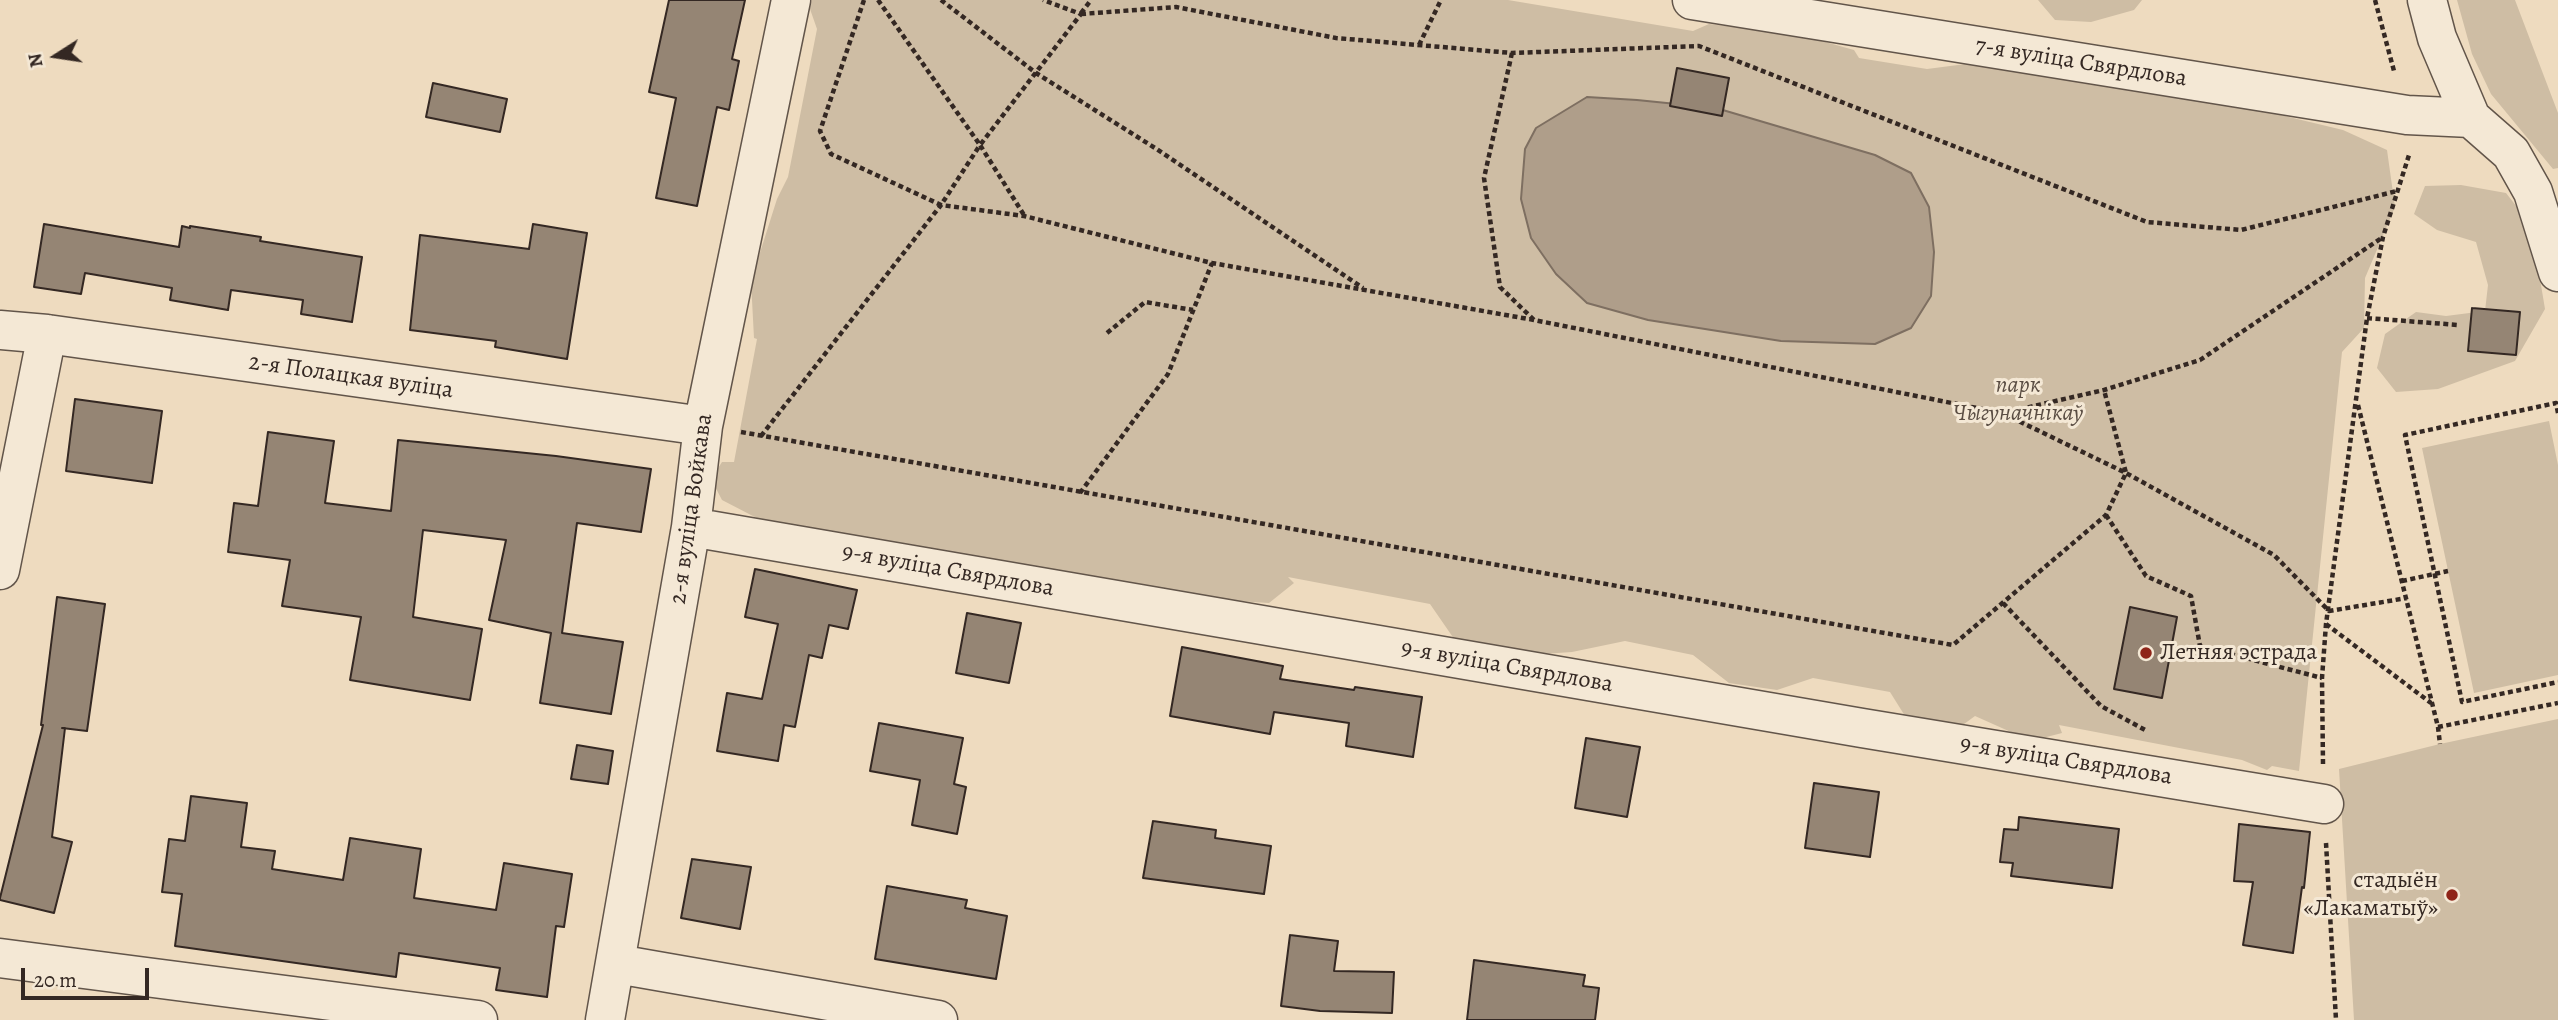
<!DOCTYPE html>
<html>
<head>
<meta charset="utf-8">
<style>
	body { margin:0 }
	#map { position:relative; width:2558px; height:1020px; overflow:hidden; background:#eedbbf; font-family:Alegreya,serif }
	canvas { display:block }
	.north { position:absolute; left:21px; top:21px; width:70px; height:70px; -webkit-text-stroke:5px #f4e8d5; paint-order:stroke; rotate:258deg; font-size:19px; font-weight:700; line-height:28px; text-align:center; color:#342823 }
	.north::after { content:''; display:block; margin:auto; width:24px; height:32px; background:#342823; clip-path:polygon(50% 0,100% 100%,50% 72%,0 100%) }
	.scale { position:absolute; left:21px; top:968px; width:128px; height:32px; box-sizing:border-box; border:4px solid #342823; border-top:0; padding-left:9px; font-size:21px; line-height:24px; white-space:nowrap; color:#342823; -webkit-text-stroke:5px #f4e8d5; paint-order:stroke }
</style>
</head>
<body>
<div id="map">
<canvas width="2558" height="1020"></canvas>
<div class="north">N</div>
<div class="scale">20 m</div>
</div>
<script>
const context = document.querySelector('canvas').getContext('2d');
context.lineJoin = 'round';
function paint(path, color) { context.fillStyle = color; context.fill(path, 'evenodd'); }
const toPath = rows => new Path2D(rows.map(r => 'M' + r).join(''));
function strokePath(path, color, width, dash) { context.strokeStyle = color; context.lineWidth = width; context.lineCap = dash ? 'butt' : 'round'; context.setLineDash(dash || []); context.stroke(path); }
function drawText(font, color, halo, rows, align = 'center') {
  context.font = font + ' Alegreya,serif'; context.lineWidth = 6; context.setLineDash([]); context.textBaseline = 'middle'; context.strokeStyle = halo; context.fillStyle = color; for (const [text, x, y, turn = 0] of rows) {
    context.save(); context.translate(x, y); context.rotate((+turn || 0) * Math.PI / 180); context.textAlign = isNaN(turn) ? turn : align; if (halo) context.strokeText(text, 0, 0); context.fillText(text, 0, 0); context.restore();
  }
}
paint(toPath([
	[812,0,1508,0,1693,31,1709,24,1800,35,1854,50,1859,58,1927,69,1989,61,2081,83,2235,104,2343,130,2387,150,2395,207,2365,278,2364,328,2342,352,2299,771,2272,766,2267,770,2242,760,2059,725,2062,733,2031,741,1975,716,1949,735,1905,716,1890,692,1813,678,1777,690,1729,683,1693,655,1625,641,1572,652,1512,656,1459,646,1430,604,1288,577,1294,583,1269,603,1141,595,778,529,722,500,711,479,722,462,734,462,757,339,754,338,751,281,777,199,788,177,817,29,810,9],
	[2038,0,2142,0,2134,10,2091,22,2055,20],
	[2457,0,2515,0,2558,113,2558,168,2553,169,2491,94,2472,54],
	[2461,185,2506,193,2531,225,2545,309,2515,361,2438,389,2396,392,2377,368,2385,334,2416,312,2446,316,2485,311,2488,285,2476,242,2437,230,2414,214,2425,186],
	[2549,421,2558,465,2558,675,2474,693,2422,448],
	[2558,719,2558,1020,2354,1020,2339,769,2440,744]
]), '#cebda4');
const water = toPath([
	[1587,97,1637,100,1716,108,1875,155,1911,173,1929,207,1934,252,1931,296,1911,328,1875,344,1781,341,1648,320,1587,303,1556,274,1531,238,1521,199,1525,149,1536,128,1587,97]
]);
paint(water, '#af9e8a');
strokePath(water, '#7e6f61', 2);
const building = toPath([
	[669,0,745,0,732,59,739,61,729,110,717,107,697,206,656,198,676,98,649,92,669,0],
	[1677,68,1729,78,1722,116,1670,106,1677,68],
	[433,83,507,99,500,132,426,117,433,83],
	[44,224,179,247,182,226,190,228,190,226,261,237,260,241,362,257,352,322,301,314,303,300,231,290,228,310,170,300,172,288,85,273,81,294,34,287,44,224],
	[533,224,587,233,567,359,495,347,496,341,410,330,420,235,529,249,533,224],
	[2472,308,2520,312,2516,355,2468,351,2472,308],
	[75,399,162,411,152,483,66,471,75,399],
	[268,432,334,441,325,503,391,511,398,440,556,456,651,469,641,532,577,523,562,633,623,642,611,714,540,703,551,633,489,620,506,540,423,530,413,617,482,629,470,700,350,680,361,617,282,606,290,560,228,552,234,503,258,506,268,432],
	[755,569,857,590,848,629,829,625,822,658,809,655,795,727,784,725,778,761,717,751,727,693,762,699,778,624,745,617,755,569],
	[57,597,105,604,87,731,62,728,65,728,52,837,72,842,54,913,0,900,0,898,43,725,41,725,57,597],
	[2130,607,2177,617,2162,698,2114,689,2130,607],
	[967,613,1021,623,1009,683,956,673,967,613],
	[1182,647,1283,666,1280,679,1354,690,1355,687,1422,697,1413,757,1346,746,1349,723,1274,712,1270,734,1170,716,1182,647],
	[879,723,963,738,954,784,966,787,957,834,912,825,920,780,870,771,879,723],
	[1586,738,1640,747,1627,817,1575,808,1586,738],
	[577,745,613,751,608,784,571,779,577,745],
	[1814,783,1879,792,1870,857,1805,848,1814,783],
	[191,796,247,803,241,847,275,851,272,869,343,880,350,838,421,849,414,898,496,910,504,863,572,874,564,927,556,926,547,997,496,990,500,968,399,953,396,977,175,946,182,894,162,892,169,839,185,841,191,796],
	[2019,817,2119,829,2112,888,2011,876,2013,863,2000,862,2004,829,2018,830,2019,817],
	[1153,821,1216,830,1215,838,1271,846,1264,894,1143,878,1153,821],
	[2239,824,2310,832,2304,888,2302,887,2293,953,2243,945,2253,882,2234,881,2239,824],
	[692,859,751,867,740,929,681,918,692,859],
	[887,886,967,900,965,908,1007,916,996,979,875,959,887,886],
	[1290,935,1338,941,1334,971,1394,972,1392,1013,1320,1011,1281,1006,1290,935],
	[1474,960,1585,975,1583,986,1599,988,1595,1020,1467,1020,1474,960]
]);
paint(building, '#958574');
strokePath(building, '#342823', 2);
const minor = toPath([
	[1692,0,2407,115,2471,118],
	[2427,0,2437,38,2471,118,2511,153,2533,192,2558,272],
	[0,330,47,334,703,426],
	[691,527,1862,728,2324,804],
	[0,570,47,334],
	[0,958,478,1020],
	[617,964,938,1020],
	[605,1020,691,527,703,426,791,0]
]);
strokePath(minor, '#62554a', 41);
strokePath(toPath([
	[864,0,820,131,831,154,941,205,980,145,1024,215],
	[878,0,980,145,1081,14,1043,0],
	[941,0,1036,73,1155,148,1363,288],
	[2375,0,2394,71],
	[1081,13,1091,0],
	[1081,14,1176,7,1336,38,1512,53,1699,46,2147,222,2241,230,2397,191],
	[1419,45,1441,0],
	[1512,53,1484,178,1500,287,1534,320],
	[2367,318,2458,325],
	[1107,333,1145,302,1193,310],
	[2358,405,2438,727,2440,744],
	[2003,413,2104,390,2200,360,2383,237],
	[2558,413,2556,403,2405,435,2462,702,2558,682],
	[741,432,1953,645,2106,515,2126,473,2104,390],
	[761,436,941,205,1024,216,1212,263,1534,320,2002,413,2126,473,2274,555,2329,611,2407,598],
	[1080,493,1168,374,1212,263],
	[2106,515,2146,576,2191,596,2200,646,2322,678],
	[2402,581,2448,571],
	[2003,603,2101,706,2147,731],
	[2326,624,2431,703],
	[2438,727,2558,703],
	[2323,764,2322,678,2326,624,2357,392,2367,318,2383,237,2409,155],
	[2326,843,2336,1020]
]), '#342823', 4.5, [5, 3.5]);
strokePath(minor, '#f4e8d5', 38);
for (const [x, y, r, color] of [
	[2146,653,7,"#8f2418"],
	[2452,895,7,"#8f2418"]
]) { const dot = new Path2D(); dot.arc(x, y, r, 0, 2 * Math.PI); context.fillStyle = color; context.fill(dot); strokePath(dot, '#f4e8d5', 2.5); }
drawText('24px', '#342823', '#f4e8d5', [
	["7-я вуліца Свярдлова",2081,63,9],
	["2-я Полацкая вуліца",351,377,8],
	["2-я вуліца Войкава",692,509,-82],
	["9-я вуліца Свярдлова",948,571,10],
	["9-я вуліца Свярдлова",1507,667,10],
	["9-я вуліца Свярдлова",2066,761,9]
]);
drawText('italic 24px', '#5a4d43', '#f4e8d5', [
	["парк",2018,386],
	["Чыгуначнікаў",2018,414]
]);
drawText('24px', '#342823', '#f4e8d5', [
	["Летняя эстрада",2160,653],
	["стадыён",2438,881,"right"],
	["«Лакаматыў»",2438,909,"right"]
], 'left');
</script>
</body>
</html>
